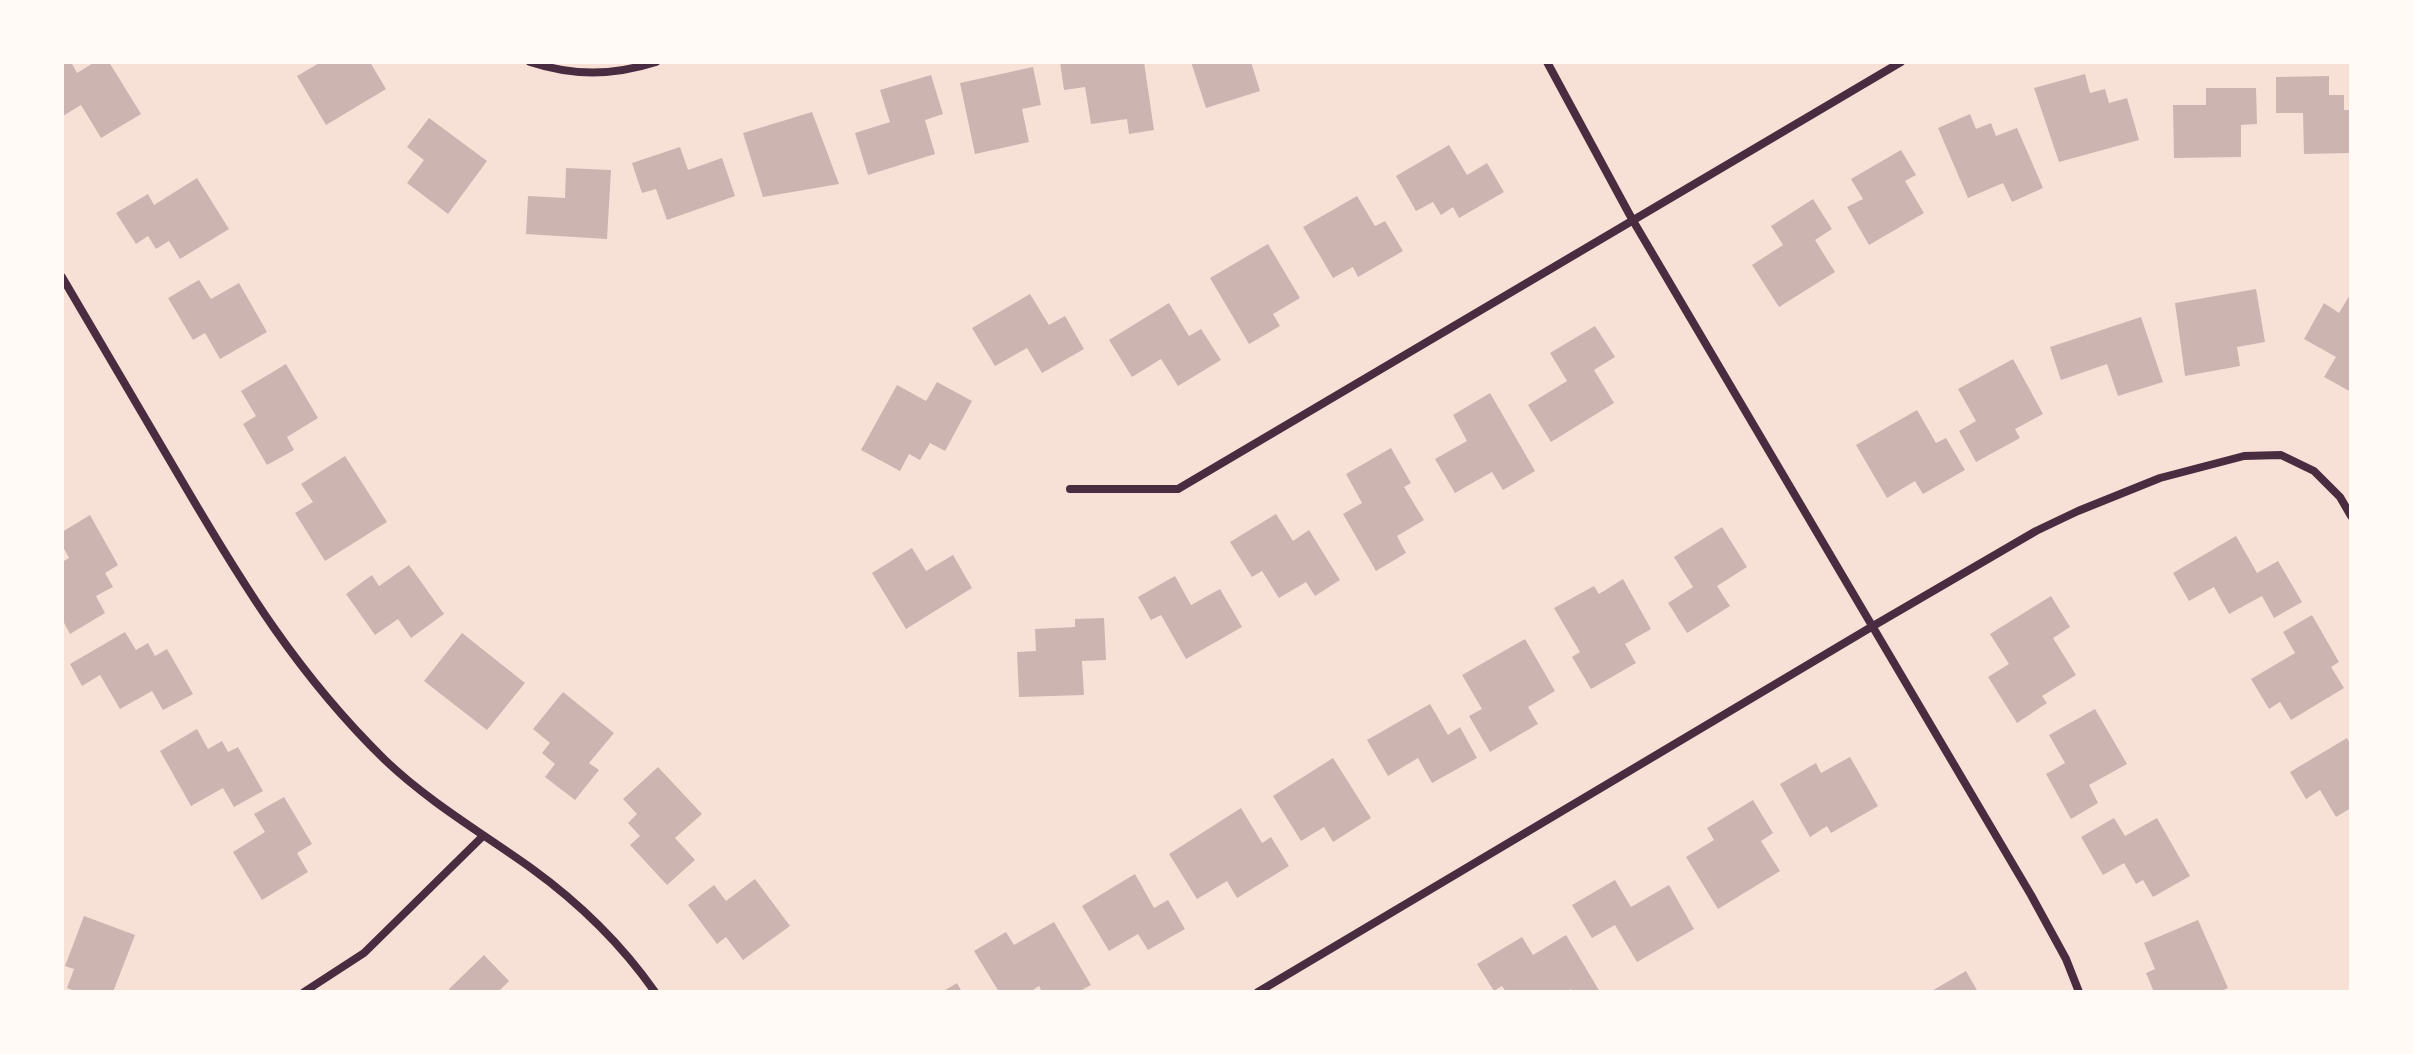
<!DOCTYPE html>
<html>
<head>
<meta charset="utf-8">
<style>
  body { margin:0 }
  #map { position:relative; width:2413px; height:1054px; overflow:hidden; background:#f7e1d7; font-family:"Nunito Sans",sans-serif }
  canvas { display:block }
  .frame { position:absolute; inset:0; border:64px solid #fffaf5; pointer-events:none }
</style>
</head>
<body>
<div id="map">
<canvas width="2413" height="1054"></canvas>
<div class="frame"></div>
</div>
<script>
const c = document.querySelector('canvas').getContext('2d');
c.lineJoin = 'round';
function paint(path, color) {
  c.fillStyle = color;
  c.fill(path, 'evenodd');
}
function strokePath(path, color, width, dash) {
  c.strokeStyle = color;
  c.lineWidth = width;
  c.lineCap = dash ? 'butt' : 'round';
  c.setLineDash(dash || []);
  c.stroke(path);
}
const building = new Path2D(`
  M62,62H71L77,73L95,62H109L141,114L101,138L81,105L63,116Z
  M321,62H370L386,89L326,125L297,76Z
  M1060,62H1144L1154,130L1129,134L1127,119L1091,124L1085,87L1064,90Z
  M1191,62H1251L1260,91L1206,108Z
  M1033,67L1041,105L1022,109L1029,142L975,154L960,83Z
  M2085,74L2090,93L2105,89L2109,103L2127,98L2139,140L2059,162L2034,88Z
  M931,75L943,114L925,120L935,154L868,175L855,133L890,122L880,90Z
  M2329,76V95H2344V110H2351V153L2304,154L2303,113H2276V77Z
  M2206,88H2256L2257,124L2241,125V157L2174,158L2173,105H2206Z
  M812,112L839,184L763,197L743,133Z
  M1970,114L1976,129L1991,123L1996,136L2017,128L2043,188L2012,202L2003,183L1968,198L1938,128Z
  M429,118L487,161L448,214L407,183L424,160L407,147Z
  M1449,145L1467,175L1487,163L1504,192L1459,218L1453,207L1441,215L1433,202L1416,211L1396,176Z
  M680,147L688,170L722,158L735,196L667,220L656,189L642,193L632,163Z
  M1901,150L1916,175L1905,181L1924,213L1869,245L1847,207L1863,199L1851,179Z
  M566,168L611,170L607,239L526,234L528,196L565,198Z
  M197,178L229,229L180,259L169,241L156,249L148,236L136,244L116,213L148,194L154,205Z
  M1357,196L1375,226L1385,221L1403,251L1358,277L1353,267L1333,278L1303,227Z
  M1813,199L1832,229L1815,240L1835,272L1779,307L1752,265L1783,245L1771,226Z
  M1268,244L1300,298L1273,314L1280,326L1249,344L1210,278Z
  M199,280L211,299L239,283L267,332L220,359L205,333L193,340L168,298Z
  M2256,289L2265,342L2237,347L2240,366L2185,376L2175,303Z
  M2351,293V392L2324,377L2336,357L2304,339L2324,303L2339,313Z
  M1030,294L1049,325L1065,316L1084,349L1042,373L1027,348L995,366L972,328Z
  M1169,303L1189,336L1201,329L1221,360L1178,386L1161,359L1132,377L1109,340Z
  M2141,317L2163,382L2118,396L2107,364L2061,380L2050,347Z
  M1595,326L1615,357L1594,370L1614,403L1551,442L1528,405L1567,381L1550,353Z
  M2013,359L2043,414L2015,429L2020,438L1976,462L1959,431L1976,421L1958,389Z
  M286,364L318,418L287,437L294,450L267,465L243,424L256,416L241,391Z
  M937,382L972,401L945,451L930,443L920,460L909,454L900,471L861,450L897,385L926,401Z
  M1490,393L1535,471L1503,490L1492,472L1455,493L1435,459L1467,441L1453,415Z
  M1917,410L1936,443L1946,438L1965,470L1923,494L1915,481L1887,498L1856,445Z
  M1391,448L1411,483L1404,487L1424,520L1397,536L1406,553L1376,571L1343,514L1362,503L1346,474Z
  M345,456L387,522L325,561L295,513L313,502L301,484Z
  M1276,514L1293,541L1309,530L1340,580L1315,596L1306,582L1279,598L1262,571L1252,577L1230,542Z
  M90,515L118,565L105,573L113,587L96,596L105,613L70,634L62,619V562L69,558L62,545V532Z
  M1722,527L1747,567L1717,586L1730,606L1687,633L1668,603L1693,587L1674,557Z
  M2236,536L2257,573L2278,561L2302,602L2274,618L2262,596L2229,614L2214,587L2189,601L2173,573Z
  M912,548L926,571L953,555L972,588L906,629L872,573Z
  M409,565L444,614L411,638L398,619L375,635L346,594L372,575L379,586Z
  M1175,576L1191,605L1220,589L1242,627L1186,659L1161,615L1151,620L1138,597Z
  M1623,579L1651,629L1625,644L1636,663L1591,689L1572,657L1580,652L1554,608L1594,586L1599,594Z
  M2051,596L2070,627L2053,638L2076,675L2042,696L2047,703L2017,723L1988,677L2009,664L1990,634Z
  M2312,615L2339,662L2331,667L2344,688L2291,720L2280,702L2269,709L2251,679L2295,653L2283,632Z
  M1104,618L1106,660L1082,661L1084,695L1019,697L1017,652L1036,651L1035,629L1075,627V619Z
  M125,632L136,650L148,643L155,656L167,649L193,694L163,710L152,691L120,709L100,675L82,686L70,664Z
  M462,633L525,683L487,730L424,681Z
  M1525,639L1555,691L1528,707L1538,724L1490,752L1469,716L1482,709L1462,675Z
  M563,692L614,733L589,763L599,770L575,800L545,777L555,764L542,753L550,743L533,729Z
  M1430,704L1448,735L1460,727L1477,758L1432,783L1418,758L1388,776L1367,740Z
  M2095,709L2127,764L2089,785L2098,803L2071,819L2046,774L2065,763L2049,735Z
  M197,729L208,749L222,741L228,752L238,747L263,791L234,807L223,788L191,806L160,751Z
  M2347,738L2351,746V808L2336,817L2320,790L2306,799L2290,772Z
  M1850,757L1878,806L1831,833L1827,826L1810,837L1780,784L1816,763L1821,773Z
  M1333,758L1371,818L1333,842L1324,827L1301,841L1273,796Z
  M658,767L702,814L675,838L695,860L667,885L630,845L640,836L628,823L637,814L623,799Z
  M284,797L312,844L297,853L308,872L262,900L233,852L265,832L254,814Z
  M1753,800L1773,833L1761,841L1780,871L1718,909L1686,857L1714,840L1707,828Z
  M1241,808L1262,843L1271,837L1289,866L1237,898L1227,881L1197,899L1169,854Z
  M2114,818L2125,836L2157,818L2190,876L2153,897L2143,880L2136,884L2124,863L2103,875L2081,837Z
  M1135,874L1154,908L1168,900L1185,929L1148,950L1138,934L1109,951L1082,906Z
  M755,879L790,926L743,960L726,937L717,944L688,905L714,885L726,901Z
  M1615,880L1631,907L1669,885L1694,929L1637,962L1615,925L1592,938L1572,905Z
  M84,916L135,935L113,992H77L67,988L74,969L65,966Z
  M2198,920L2228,988L2219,992H2154L2146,973L2155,969L2144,943Z
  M1054,922L1091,985L1078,992H1042L1039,986L1030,992H999L974,951L1006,932L1014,945Z
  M1566,935L1600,992H1572L1571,989L1566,992H1506L1502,986L1494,991L1477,964L1522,937L1533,955Z
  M484,955L509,981L498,992H452L449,989Z
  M1966,971L1978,992H1930Z
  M957,983L962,992H942Z`);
const minor = new Path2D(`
  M530,62C573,76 612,76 656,62
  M1547,62L1632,219L2031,895L2066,959L2079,992
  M62,277C102,345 142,413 182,481C243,585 298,675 385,760C429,802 482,833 531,868C578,902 622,945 655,992
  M1070,489H1178L1901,62
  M304,992L364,953L483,836
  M1258,992L1873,626L2036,531L2078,511L2160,478L2244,456L2281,455L2314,471L2340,497L2351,516`);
paint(building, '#ccb4b1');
strokePath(minor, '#4a2c40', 8);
</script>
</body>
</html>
